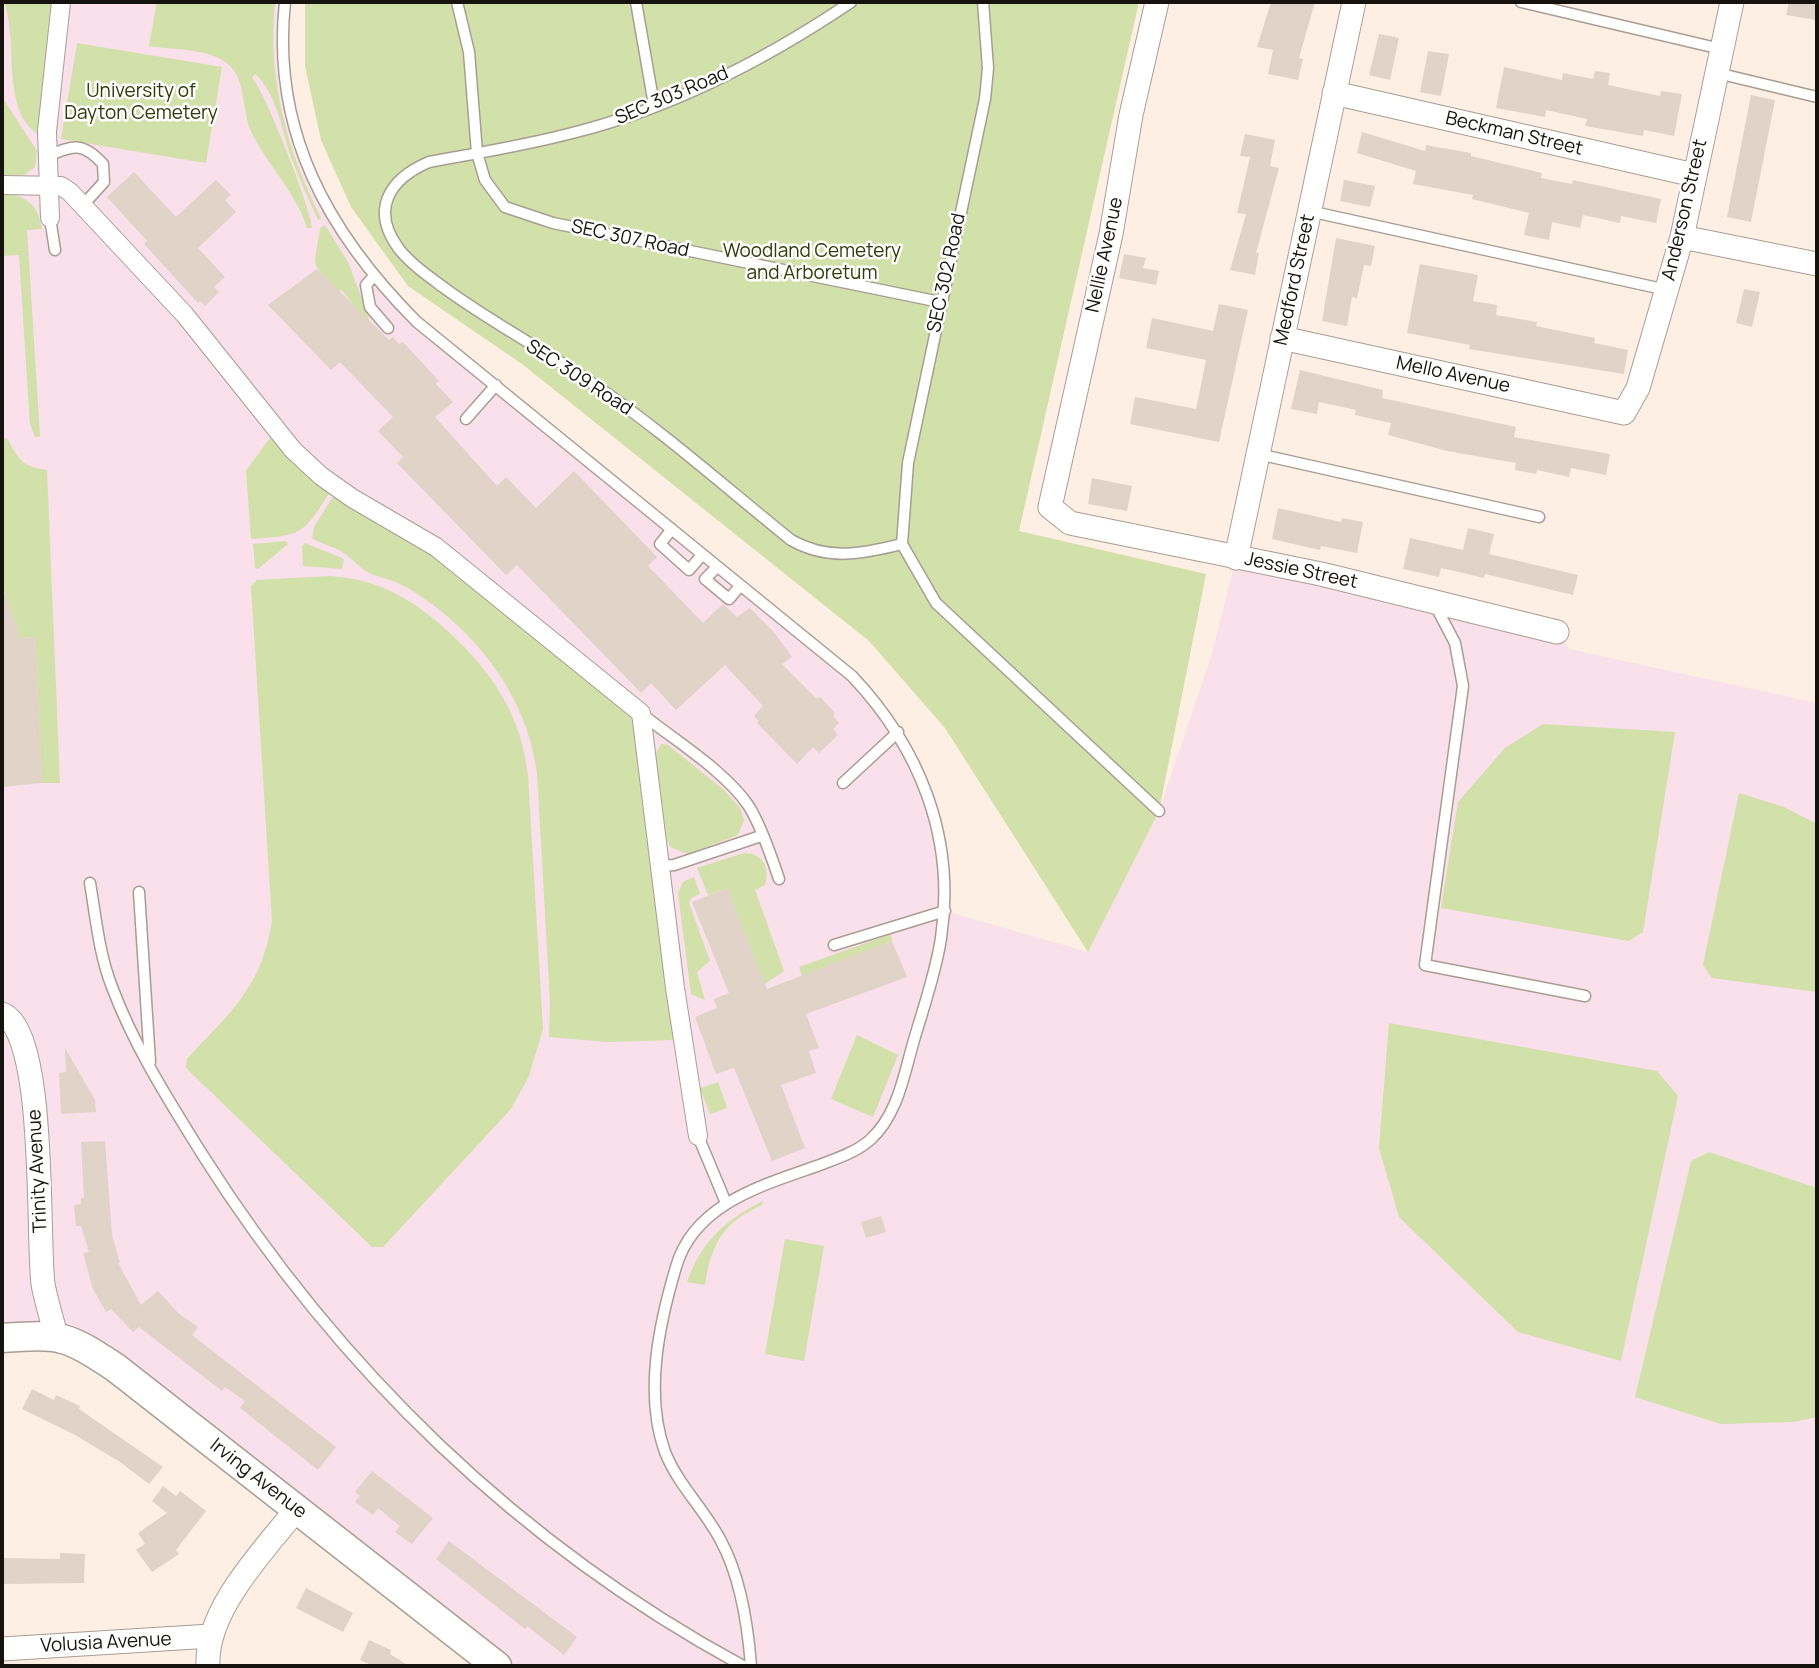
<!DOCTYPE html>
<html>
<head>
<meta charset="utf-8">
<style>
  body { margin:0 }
  #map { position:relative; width:1819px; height:1668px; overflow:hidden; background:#fdefe3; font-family:Manrope,sans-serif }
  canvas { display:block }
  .frame { position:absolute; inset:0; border:4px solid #16120e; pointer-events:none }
</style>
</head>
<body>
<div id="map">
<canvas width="1819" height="1668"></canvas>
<div class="frame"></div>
</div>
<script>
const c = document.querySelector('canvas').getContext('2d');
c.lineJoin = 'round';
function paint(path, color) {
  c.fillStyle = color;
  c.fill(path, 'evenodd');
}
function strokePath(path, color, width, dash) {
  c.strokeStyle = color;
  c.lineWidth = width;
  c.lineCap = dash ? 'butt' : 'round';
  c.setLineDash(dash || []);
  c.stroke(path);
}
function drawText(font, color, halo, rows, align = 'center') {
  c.font = font + ' Manrope,sans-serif';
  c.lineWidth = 5;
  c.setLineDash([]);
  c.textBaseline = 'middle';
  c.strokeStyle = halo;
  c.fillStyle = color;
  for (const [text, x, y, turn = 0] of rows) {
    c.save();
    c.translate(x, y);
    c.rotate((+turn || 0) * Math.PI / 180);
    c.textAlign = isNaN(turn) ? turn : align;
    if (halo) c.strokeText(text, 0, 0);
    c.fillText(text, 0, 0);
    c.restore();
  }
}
const education = new Path2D(`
  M2,2H278V52L282,97L309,185L352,261L390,303L417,322L878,703L933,809L945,911L1088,952L1159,811L1211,657L1236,558L1557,632L1569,649L1817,703V1666H497L75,1341L2,1338Z`);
const green = new Path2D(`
  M4,2H52L38,134C0,109 19,42 4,2Z
  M157,2H275C267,78 287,151 321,218L318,220C308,198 298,176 290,154C282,129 276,92 255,74L252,78C264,89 312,211 312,228H307C296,191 265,163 250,129C242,109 246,79 228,64C209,48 172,50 149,46Z
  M1139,2L1019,531L1206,574L1159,811L1088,952L945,728L869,641L522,364L408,286L351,207L321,140L305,66V3Z
  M77,43L222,67L206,163L61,139Z
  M2,97L37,151L35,167L24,175H2Z
  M2,193C26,195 38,204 42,229L27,230L40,437H35L30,424L19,255L2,256Z
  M325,225L348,262L369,318L366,321L342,290L339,291C307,258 315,270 320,228Z
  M272,435L330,492C302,536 302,535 251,539L246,471Z
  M7,438C19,460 21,466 47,470L60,783H42L35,637L20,638L2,584V439Z
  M334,495L424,548L630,716L634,723L675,1040L607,1042L549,1037L550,1001L537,773C527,695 474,627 406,587C395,581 383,578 371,574C360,569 352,558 341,551C332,546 321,544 312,538L314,527Z
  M286,541L288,544L258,569L255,568L253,544Z
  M305,543L344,559L342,569L303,566L302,546Z
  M329,576C380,579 414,600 451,634C494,675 521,715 528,776L543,1029L529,1076L511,1109L383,1247H372L186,1068L187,1059C231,1011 261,989 272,921L251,586L257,580Z
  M1543,724L1675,732L1643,932L1629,941L1441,908L1458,802L1505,748Z
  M661,744L668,745L724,790L740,808L744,820L738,835L688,854L670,847L666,837L656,753Z
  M1739,793L1784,807L1817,824V992L1712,978L1703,965Z
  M744,853C764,853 770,869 765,885L755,890L784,971L765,984L727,888L708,895L697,868Z
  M694,877L700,894L691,898L689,903L710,961L697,972L705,1000L691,994L678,893L683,882Z
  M891,934L892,941L802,976L799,967Z
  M1389,1023L1657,1071L1678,1096L1621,1361L1518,1332L1399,1217L1379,1148Z
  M857,1035L898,1055L873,1117L831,1099Z
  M718,1082L727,1108L710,1114L700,1088Z
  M1709,1152L1817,1188V1417L1793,1422L1721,1424L1635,1397L1691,1161Z
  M763,1201L762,1205C723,1222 711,1244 705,1285L687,1282C701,1242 726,1219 763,1201Z
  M785,1239L824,1246L804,1361L765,1354Z`);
const building = new Path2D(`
  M1271,2H1315L1299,58L1303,59L1298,80L1268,74L1273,50L1257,47Z
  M1789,2H1817V20L1786,15Z
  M1379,34L1399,38L1390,80L1369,75Z
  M1428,51L1449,54L1441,96L1420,92Z
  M1504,67L1562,80L1563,73L1593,79L1595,71L1610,73L1608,85L1660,96L1661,91L1682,94L1674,136L1644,130L1643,136L1585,126L1587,119L1546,110L1545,117L1496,108Z
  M1751,95L1775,100L1751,222L1727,217Z
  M1362,132L1425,151L1426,145L1471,153V156L1542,173L1541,178L1572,184L1573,180L1661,199L1656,223L1621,216L1620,223L1583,215L1580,228L1552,222L1549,240L1524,235L1529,213L1472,199L1473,195L1413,184L1416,171L1357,153Z
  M1245,134L1275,140L1270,166L1279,168L1256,253H1259L1255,275L1230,270L1246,214L1237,213L1250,157L1240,156Z
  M134,172L176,217L216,180L231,195L225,200L236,212L198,248L225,277L214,287L219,292L205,306L200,301L198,303L144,244L147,241L107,197Z
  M1344,180L1375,186L1370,207L1340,201Z
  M1336,238L1375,246L1371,266L1364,265L1357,298L1352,297L1347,326L1322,321Z
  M1124,254L1146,258L1143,268L1159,271L1156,285L1119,278Z
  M1420,264L1478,275L1473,301L1497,305L1496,315L1537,322L1536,326L1595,338L1594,343L1628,350L1624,374L1469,349L1470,345L1407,333Z
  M317,269L389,340L393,337L399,344L403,342L439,381L435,383L453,402L435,417L497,486L506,477L536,508L574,471L657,557L648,566L703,623L723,604L737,617L750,608L773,631L792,657L782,664L817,699L820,697L835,713L833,716L839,723L833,729L838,735L819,753L813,747L797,764L757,723L759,721L754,716L763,706L725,665L676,710L651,683L641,693L517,565L506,575L397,463L403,457L378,431L393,417L340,362L331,370L268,305Z
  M1744,289L1760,292L1752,327L1736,323Z
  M1219,304L1248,310L1219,442L1130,424L1135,397L1196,409L1206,360L1146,348L1152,318L1213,331Z
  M1300,370L1383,390L1382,398L1516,427L1514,437L1610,454L1606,475L1571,468L1569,477L1537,470L1536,474L1515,470L1516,463L1447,451L1388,435L1391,423L1355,415L1356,410L1319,402L1317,414L1291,409Z
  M1092,478L1132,486L1127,511L1088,504Z
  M1278,508L1341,522L1342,518L1363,522L1357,553L1321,546L1320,550L1272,539Z
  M1468,528L1494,534L1489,554L1578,575L1573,595L1485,574L1484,578L1441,568L1439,577L1403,569L1410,538L1463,550Z
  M5,593L20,638L35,637L42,783L2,787V594Z
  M727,888L767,989L892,941L907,977L806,1014L819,1048L809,1051L816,1073L781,1085L805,1148L772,1161L734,1068L716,1074L695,1017L717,1008L714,999L729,993L692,902Z
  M65,1048L95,1100L96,1112L61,1114L59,1073L66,1072Z
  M105,1141L112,1235L120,1262L118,1263L141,1305L158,1291L178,1313L198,1327L192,1335L336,1447L318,1470L240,1408L245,1401L225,1387L222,1391L139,1327L133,1332L111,1309L106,1312L93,1289L83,1253L89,1252L81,1226H76L74,1205L81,1204V1198H84L81,1142Z
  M881,1216L886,1232L866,1238L861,1222Z
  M32,1389L54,1400L56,1395L80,1406L79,1409L163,1467L149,1484L120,1462L75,1435L22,1409Z
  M372,1471L433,1518L412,1544L395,1532L400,1526L378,1508L373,1515L355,1502L360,1496L355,1492Z
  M163,1486L176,1496L180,1491L206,1511L176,1550L179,1554L152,1572L136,1550L145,1544L138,1533L167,1513L152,1501Z
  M449,1541L577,1637L564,1655L527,1626L525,1629L436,1559Z
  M60,1553L85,1554L84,1583L2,1584V1558L60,1559Z
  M306,1588L353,1613L343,1632L296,1608Z
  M369,1640L391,1650L390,1654L409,1666H374L360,1660Z`);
const service = new Path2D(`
  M285,2C271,131 328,233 417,322L852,676C920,748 956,838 941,938C936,972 924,1006 914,1040C904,1074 898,1115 870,1140C855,1153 835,1159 817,1166C763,1185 694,1204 676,1267C659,1324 644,1394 665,1452C678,1485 705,1510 721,1541C740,1576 748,1627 751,1666
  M457,2L469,52L477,153L485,180L505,207L553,223L940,302
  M636,2L654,105
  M851,2C768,58 674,107 576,132C528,145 478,153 429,162C389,179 370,210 399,249C411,264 428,276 443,287C489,321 539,347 586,379C658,427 724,486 791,540C828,561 862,554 902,544
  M983,2L988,68L985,99L908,463L902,544L936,603L1159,811
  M1521,2L1721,49
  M1717,73L1817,97
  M48,156C74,144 84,143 103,164L104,182L83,205
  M1309,211L1667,290
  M50,218L55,250
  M374,276L366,285L370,307L388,328
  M466,419L496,385
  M1258,454L1539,517
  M672,529L660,544L689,570L702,555
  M717,567L705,579L729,599L740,586
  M1434,603L1455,643L1463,686L1425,965L1585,996
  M642,714C674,740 725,771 748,805C760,823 772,858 779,879
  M843,783L898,732
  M660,866L674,865L761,836
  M90,883C96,918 99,954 112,987C134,1046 169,1101 202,1154C338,1369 520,1545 743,1666
  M139,892L150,1062
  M834,945L945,911
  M698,1136L726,1203`);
const pedestrian = new Path2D(`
  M2,185L61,186L70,192L185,315L293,450L321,476L352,498L436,547L641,713L675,988L698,1136
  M50,218L47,131L61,2`);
const minor = new Path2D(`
  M1157,2L1131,115L1111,234L1050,507L1070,523L1321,574L1557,632
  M1334,93L1694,175
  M1682,237L1817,264
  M1282,338L1624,413L1638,388L1682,237L1732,2
  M1236,558L1354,2
  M2,1014C47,1032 37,1236 43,1284C46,1301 52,1319 56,1336
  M2,1649L211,1636
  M208,1666C205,1611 263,1551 296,1510`);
const tertiary = new Path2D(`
  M2,1338C62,1334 66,1335 116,1368L497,1666`);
const parkNames = [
  ["University of",141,92],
  ["Dayton Cemetery",141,114],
  ["Woodland Cemetery",812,252],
  ["and Arboretum",812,274]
];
const streetNames = [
  ["SEC 303 Road",672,96,-23],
  ["Beckman Street",1514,134,13],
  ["Anderson Street",1685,210,-77],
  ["SEC 307 Road",630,239,12],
  ["Nellie Avenue",1105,255,-78],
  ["SEC 302 Road",947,273,-78],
  ["Medford Street",1295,280,-78],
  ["Mello Avenue",1453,375,12],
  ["SEC 309 Road",579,378,33],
  ["Jessie Street",1301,571,12],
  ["Trinity Avenue",38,1171,-93],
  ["Irving Avenue",258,1479,38],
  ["Volusia Avenue",106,1643,-3]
];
paint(education, '#f9e0eb');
paint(green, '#d2e0a9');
paint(building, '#e1d3c8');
strokePath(service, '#a99d92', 13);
strokePath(pedestrian, '#a99d92', 20);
strokePath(minor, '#a99d92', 25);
strokePath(tertiary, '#a99d92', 31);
strokePath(service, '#fff', 10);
strokePath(pedestrian, '#fff', 18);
strokePath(minor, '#fff', 23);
strokePath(tertiary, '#fff', 28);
drawText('19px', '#303a07', '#fff', parkNames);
drawText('19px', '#16120e', '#fff', streetNames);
</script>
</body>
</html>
